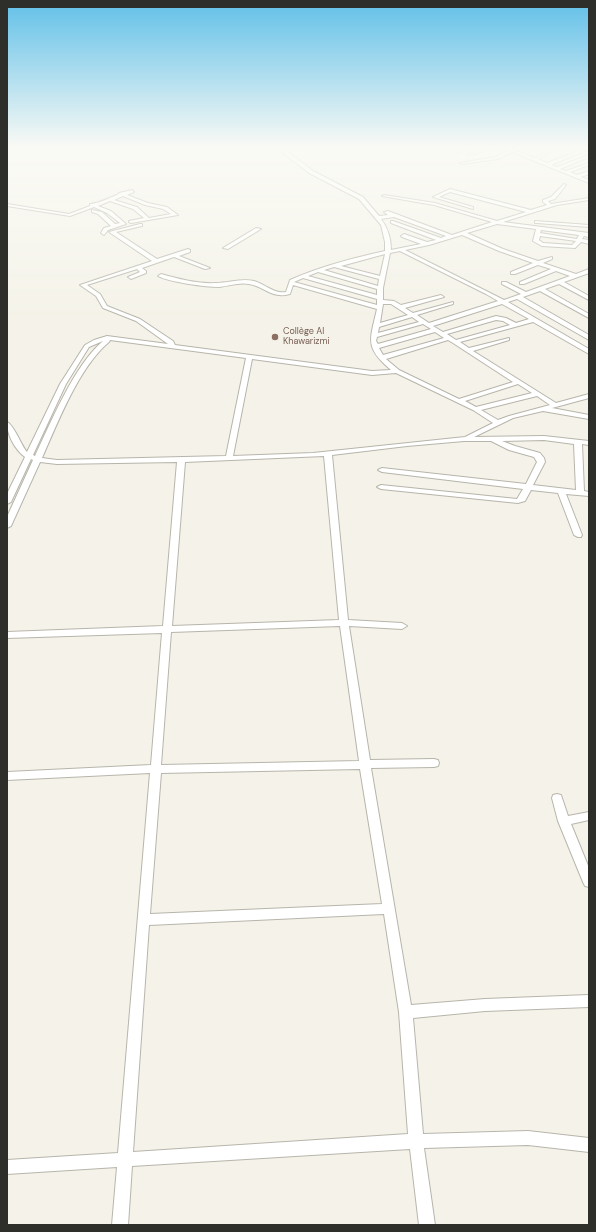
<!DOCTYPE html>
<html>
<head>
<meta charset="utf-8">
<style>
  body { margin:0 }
  #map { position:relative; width:596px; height:1232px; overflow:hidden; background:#f5f3e9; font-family:"DM Sans",sans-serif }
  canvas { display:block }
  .frame { position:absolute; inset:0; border:8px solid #2e2e2a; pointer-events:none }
</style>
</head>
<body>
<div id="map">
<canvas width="596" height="1232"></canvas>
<div class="frame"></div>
</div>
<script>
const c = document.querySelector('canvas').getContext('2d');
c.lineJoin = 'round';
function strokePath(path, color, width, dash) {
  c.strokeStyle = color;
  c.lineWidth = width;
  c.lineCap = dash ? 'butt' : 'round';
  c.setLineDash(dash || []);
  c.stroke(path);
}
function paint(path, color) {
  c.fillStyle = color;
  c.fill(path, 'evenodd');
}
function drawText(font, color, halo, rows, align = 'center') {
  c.font = font + ' "DM Sans",sans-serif';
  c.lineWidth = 3;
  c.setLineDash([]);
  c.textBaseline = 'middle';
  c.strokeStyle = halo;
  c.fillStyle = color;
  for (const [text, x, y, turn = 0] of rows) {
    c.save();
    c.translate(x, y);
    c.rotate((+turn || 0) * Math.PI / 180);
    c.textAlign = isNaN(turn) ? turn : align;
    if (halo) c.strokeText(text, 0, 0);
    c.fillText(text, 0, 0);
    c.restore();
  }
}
const minor = new Path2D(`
  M279,148H283L313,171L363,197L379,216L388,215L384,212L388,211L452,235L492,222L434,205L382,196L384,195L435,203L497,221L526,212L450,192L439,197L473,207V209L433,197L450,189L531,210L547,205L543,202V200L551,197L564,184L566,185L555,199L548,201L551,204L589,198V200L557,205L503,222L589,233V237L584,236L582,239L589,240V244L581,242L575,248L542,246L533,241L536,229L497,224L467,233L503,249L538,261L552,257V259L543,263L576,274L589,269V273L564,282L589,296V300L559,284L545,289L589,314V318L540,291L523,297L589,335V340L517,299L508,302L589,349V354L533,322L460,342L469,348L509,338V340L473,351L556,403L589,394V398L552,408L589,415V419L543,411L513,418L474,437L544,436L589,441V445L582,444L584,491L589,492V496L566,494L582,535L581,537H578L574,535L558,493L531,490L525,501L518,503L381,489L377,487L381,485L517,499L523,489L382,472L378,470L382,468L526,484L537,462L534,457L509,450L491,441H464L407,446L332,455L348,620L402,623L407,626L402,629L349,626L370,760L434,759L438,760L439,763L438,766L434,767L371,768L411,1005L485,999L589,995V1007L485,1011L413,1018L423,1134L528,1131L589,1138V1152L528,1145L424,1148L435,1225H419L410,1149L132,1166L128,1225H112L117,1167L7,1174V1160L118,1153L150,773L7,780V772L151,765L162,633L7,638V632L163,626L177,462L57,464L40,462L11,526L7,528V517L33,460L31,459L11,502L7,504V494L25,457C14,449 7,434 7,422C14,425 21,445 27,452L60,384L85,345L94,340L107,336L168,344L136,321L103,308L96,296L80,285L152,261L109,232L140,224H142V226L116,232L157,259L188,249L190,250V252L179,256L210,268L205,269L174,257L142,268L146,271V273L131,279L128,277L140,272L137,269L87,285L100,294L107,306L140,319L173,341L175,345L372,371L391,370C364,347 370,340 377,309L293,285L290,294C271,299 266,287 249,284C239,282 229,286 219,287C206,287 168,282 158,276L161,274C179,279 198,284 216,283C229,283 241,278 254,281C265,284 274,294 286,292L290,280C319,267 353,258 385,251V242L381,225L359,199L309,173L283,153ZM394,217L446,236L441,238L393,221H391V223L436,240L427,242L404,234L401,236L402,237L421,244L391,250C391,239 388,228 381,219ZM541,230L579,235L577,239L540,233ZM462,235L499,251L533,263L511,272V274H515L538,265L551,269L520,282V284H524L556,271L570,276L526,292L506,282H502V284L521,294L504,300L405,250L429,245ZM540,236L576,241L572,245L543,243L539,240ZM400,251L486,294L498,301L429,323L417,315L453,304V302L413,313L405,308L444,297L441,295L401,305L394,301L383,300V288L390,253ZM385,254L380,276L341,266ZM334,267L379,279L378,286L324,270ZM318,272L377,289V295L308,276ZM303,278L377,299V305L294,282ZM383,304H391L408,315L380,323ZM502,304L529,319L516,323L506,318L496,316L443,332L433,326ZM412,317L419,322L378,333L379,327ZM496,320L503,321L510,325L456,340L447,334ZM423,324L431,329L378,344L376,341L377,337ZM435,332L444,338L383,355L379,348ZM110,340L246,358L226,456L57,460L42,458C58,422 79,367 109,342ZM448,340L453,343L513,382L459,399L399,370L386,359ZM103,341C75,364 51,422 35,456L33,455L66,384L89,347ZM252,359L372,375L396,373L473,410L493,423L465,437L313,453L233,456ZM518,384L532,393L476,407L465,401ZM537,396L550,405L509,416L498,420L481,410ZM544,440L574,444L576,490L533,485L545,462L544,458L540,453L515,446L502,441ZM324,456L339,620L172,626L185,462ZM340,626L359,761L161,765L171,632ZM360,769L382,904L150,914L161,773ZM384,914L399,1012L408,1134L133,1152L149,925Z
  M467,148H474L459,152L457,151Z
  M488,148H494L470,155L468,154Z
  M505,148H510L535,158L552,148H557L538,159L547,163L586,148H589V149L551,165L557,167L589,155V157L560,169L566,171L589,163V165L570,172L577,175L589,171V174L581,177L589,180V183L512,152L498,159L462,164L460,163L495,157L508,150Z
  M132,190L134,192L127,195L148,203L167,207L178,215L131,223L129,222V221L144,218L133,209L110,201L98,206L111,211L126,224L108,230L104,235L101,233L104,228L111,226L98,214L92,212V210L102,212L115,224L120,223L107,213L94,207L70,216L7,206V204L69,214L90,206V204C97,204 112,197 119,194V193ZM123,196L145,205L163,209L171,214L149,218L137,207L114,200Z
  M535,221L589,225V227L537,223H535Z
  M256,228L261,229L228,249L223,248Z
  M557,794L561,795L568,816L589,812V820L571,824L589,868V887L585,886L583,882L558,821L552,798L553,795Z`);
const markers = [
  [275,337,4,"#8d6e63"]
];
const farEducationnames = [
  ["Collège Al",283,332],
  ["Khawarizmi",283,342]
];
strokePath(minor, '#b7b5ab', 2);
paint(minor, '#fff');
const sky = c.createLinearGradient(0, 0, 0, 320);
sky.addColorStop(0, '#61c0e8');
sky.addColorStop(0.46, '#fafaf5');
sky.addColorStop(1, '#fafaf500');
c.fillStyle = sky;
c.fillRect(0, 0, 596, 320);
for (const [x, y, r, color] of markers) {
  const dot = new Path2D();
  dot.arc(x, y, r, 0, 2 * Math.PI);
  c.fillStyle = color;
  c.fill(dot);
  strokePath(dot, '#f5f3e9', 1.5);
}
drawText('9px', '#785e54', '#f5f3e9', farEducationnames, 'left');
</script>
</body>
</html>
